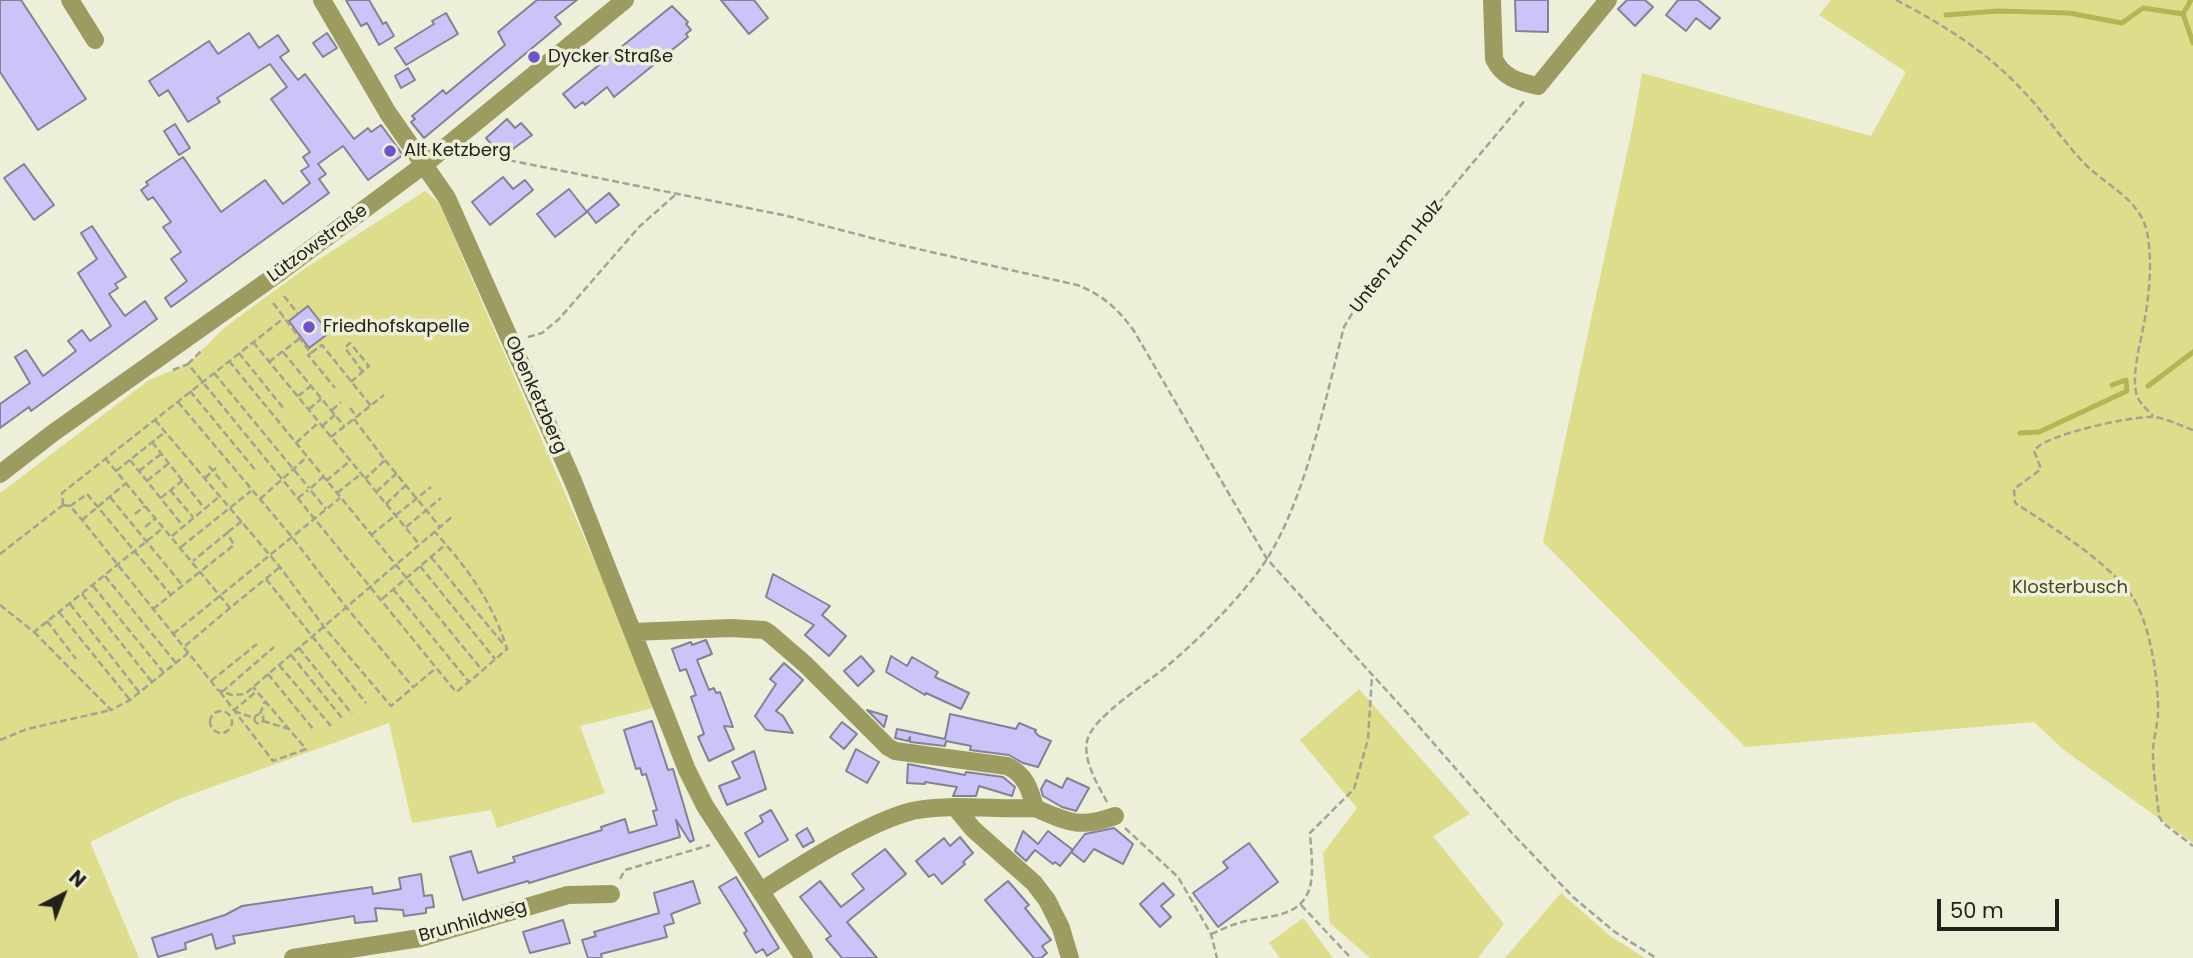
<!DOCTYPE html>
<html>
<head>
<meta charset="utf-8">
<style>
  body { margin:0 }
  #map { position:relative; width:2193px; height:958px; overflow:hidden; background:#eeefd9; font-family:Poppins,sans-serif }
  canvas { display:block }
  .north { position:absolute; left:28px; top:860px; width:70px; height:70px; -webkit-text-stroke:5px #eeefd9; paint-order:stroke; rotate:42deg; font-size:19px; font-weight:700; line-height:28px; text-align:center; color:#22221a }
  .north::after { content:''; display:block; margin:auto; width:24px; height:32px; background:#22221a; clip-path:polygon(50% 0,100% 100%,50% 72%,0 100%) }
  .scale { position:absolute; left:1937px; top:899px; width:122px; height:32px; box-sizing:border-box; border:4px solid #22221a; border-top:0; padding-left:9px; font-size:21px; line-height:24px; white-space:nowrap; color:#22221a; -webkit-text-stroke:5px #eeefd9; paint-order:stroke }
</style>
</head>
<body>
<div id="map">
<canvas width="2193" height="958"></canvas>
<div class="north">N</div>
<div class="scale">50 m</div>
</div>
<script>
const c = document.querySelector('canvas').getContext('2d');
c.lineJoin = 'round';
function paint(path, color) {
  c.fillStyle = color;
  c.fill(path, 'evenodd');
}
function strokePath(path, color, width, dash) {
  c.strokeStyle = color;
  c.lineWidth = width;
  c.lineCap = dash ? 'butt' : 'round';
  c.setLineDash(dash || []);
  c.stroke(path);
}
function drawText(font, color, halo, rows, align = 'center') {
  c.font = font + ' Poppins,sans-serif';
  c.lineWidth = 7;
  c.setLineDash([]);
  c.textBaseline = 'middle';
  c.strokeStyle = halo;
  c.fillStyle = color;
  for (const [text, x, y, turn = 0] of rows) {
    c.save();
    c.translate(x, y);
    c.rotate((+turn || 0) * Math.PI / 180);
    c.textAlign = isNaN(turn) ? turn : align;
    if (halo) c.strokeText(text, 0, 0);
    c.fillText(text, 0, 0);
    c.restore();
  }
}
const green = new Path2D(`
  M1831,0H2193V843L2064,750L2034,722L1745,747L1543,542L1633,125L1642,73L1871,136L1906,72L1819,15Z
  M425,191L439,203L623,627L653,708L580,726L605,793L497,828L491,810L412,823L389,723L176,800L90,842L139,958H0V493L149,380L188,364L225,327L307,267Z
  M1359,689L1470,814L1433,836L1504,924L1478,958H1370L1330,923L1323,853L1357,808L1300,740Z
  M1561,893L1610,936L1645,958H1505Z
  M1303,918L1333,958H1280L1269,943Z`);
const stream = new Path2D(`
  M2191,0L2183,14L2193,43
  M1946,15L1998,11L2069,13L2122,23L2143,8L2183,14
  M2148,386L2193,352
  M2020,433L2039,432L2127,391L2126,380L2112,385`);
const building = new Path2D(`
  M0,0H21L86,99L38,130L0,72Z
  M346,0H369L383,24L386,22L394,36L379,45L367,23L361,26Z
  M537,0H577L555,17L561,24L424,138L411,122L415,119L412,116L443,90L446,94L505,45L498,32Z
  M721,0H754L768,18L749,34Z
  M1515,0H1548V32L1516,31Z
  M1627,0H1645L1653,7L1635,26L1618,9Z
  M1678,0H1698L1720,18L1710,29L1696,18L1686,31L1666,15Z
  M672,6L688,22L686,24L691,30L686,34L688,37L614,97L607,87L585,105L583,102L575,108L563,94Z
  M446,13L458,34L406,65L395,48L434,24L432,21Z
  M249,33L259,48L278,35L289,51L280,57L298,80L305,74L354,139L368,128L371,132L381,125L403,155L368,180L343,146L318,164L326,174L319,179L329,193L171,307L165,298L187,281L171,259L181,252L163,227L171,222L153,197L148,200L141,190L148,185L146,182L183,157L221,212L265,180L283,204L310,183L301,171L309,166L303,157L310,152L271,99L287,87L270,64L217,98L220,102L188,122L168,90L159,96L149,81L209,41L218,54Z
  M327,33L337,48L323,57L313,43Z
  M408,68L415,80L401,88L395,76Z
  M507,119L515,128L521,123L532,135L502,157L486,138Z
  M175,124L190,148L179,155L164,131Z
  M24,164L54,205L34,220L4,178Z
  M503,177L513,189L525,180L533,190L490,225L472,202Z
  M569,189L587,212L555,237L537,214Z
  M609,193L619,205L596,223L587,211Z
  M92,226L126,277L115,284L118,288L109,294L125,316L145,301L157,319L31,411L29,407L0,428V404L30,383L15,357L26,350L43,376L76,351L68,341L82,330L90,341L111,326L78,273L97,259L81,233Z
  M308,306L329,333L309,348L289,321Z
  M773,574L830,606L822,615L846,636L829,656L805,635L814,625L766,597Z
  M706,640L712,654L697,660L709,690L714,688L716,693L720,692L733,727L724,726L734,749L709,761L698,737L704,734L691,697L696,695L686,669L680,671L672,649L691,642L692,645Z
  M861,656L874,671L858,686L844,671Z
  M891,656L907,666L912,657L938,672L935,677L969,693L961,709L926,693L925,695L886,672Z
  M784,663L803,680L776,711L783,716L793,733L766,730L755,716L776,684L770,679Z
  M867,710L887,716L884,727Z
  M950,714L1016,729L1019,723L1036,730L1035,732L1039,736L1051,741L1038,767L1023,763L1009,755L970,750L971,746L946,741L945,746L910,742V737L908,741L895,738L897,729L945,739Z
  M652,721L668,770L673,769L694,840L690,842L676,820L680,837L529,883L528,881L463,900L450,857L471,851L478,873L515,862L513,857L602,830L601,827L625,819L629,833L657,825L653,811L657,810L646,774L642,775L640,768L636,769L624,730Z
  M842,722L857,734L844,749L830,737Z
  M856,749L879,762L867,783L846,771Z
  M754,751L766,789L727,805L719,786L740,778L732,762Z
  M908,764L965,775L966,772L1003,777L1015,787L1012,796L979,786L976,796H953L957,787L925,782V784L907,783Z
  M1067,778L1089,788L1076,811L1062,807L1043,796L1041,789L1046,780L1062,788Z
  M771,810L788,840L759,857L745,833L763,822L760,816Z
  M807,828L814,841L803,847L796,835Z
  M1114,828L1133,844L1123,864L1094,849L1084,862L1071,852L1085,834Z
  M1023,831L1038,844L1048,831L1073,850L1060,866L1055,862L1053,864L1035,850L1026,861L1015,851Z
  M960,837L973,853L963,862L965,864L942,884L934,874L929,877L916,861L944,838L950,846Z
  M1249,843L1278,882L1218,927L1193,893L1228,868L1223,862Z
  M885,849L906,874L847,922L877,958H842L826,939L831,936L800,897L820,881L841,907L864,889L852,874Z
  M421,874L424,896L432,895L434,907L426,908V913L404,916L403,910L375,908L377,921L355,923L354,916L269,930L233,936L235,943L216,949L212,934L185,943L186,949L158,957L152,938L225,915L242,906L372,887L373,894L401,889L399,878Z
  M736,877L779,948L767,956L763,949L756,953L744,933L747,931L719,887Z
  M693,881L700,903L671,914L674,923L664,926L667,937L601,954L602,958H588L582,940L596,936L594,932L659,913L654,893Z
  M1008,881L1029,905L1025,908L1051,940L1042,946L1047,953L1041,958H1034L985,900Z
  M1163,883L1174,895L1161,906L1171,917L1160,927L1140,904Z
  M563,920L570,943L530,953L523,932Z`);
const path = new Path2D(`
  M1896,0C1944,25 1989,53 2025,93C2047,116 2065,144 2087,166C2109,187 2140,200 2147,232C2152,258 2150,286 2146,312C2143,335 2130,374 2137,396C2140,404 2148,410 2153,416
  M468,152L783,215L887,242L1077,285C1103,295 1118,309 1134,331L1267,559L1408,714L1512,833L1573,897L1615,932L1656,958
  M284,296L298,314
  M273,303L311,353L322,345L371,406
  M528,337L542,333L559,319L639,227L675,195
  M253,342L419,544
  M283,352L344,426
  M239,353L284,409
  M311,353L308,355L335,388
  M229,361L482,670
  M269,362L299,339
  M188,364L203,349
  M173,370L188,364L456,692L469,682
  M214,373L309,488
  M351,382L369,366L350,343L345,348L363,372
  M190,391L257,472
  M298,396L311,386
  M178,402L292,537L346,607L413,687
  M350,408L357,417
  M309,409L321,399
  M332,410L341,402
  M354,419L385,460L365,479
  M155,420L280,567L324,627L391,706L436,668
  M322,426L335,415
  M2193,430C2181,426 2164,417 2152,417C2132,416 2042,435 2034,451L2040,466V470L2014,489L2015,503C2052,527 2102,558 2129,592C2150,618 2159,682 2158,715C2157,728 2153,740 2153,752C2153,773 2157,795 2159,816L2163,823L2193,846
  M331,437L384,395
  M152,442L205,509
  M296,443L319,422
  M105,458L230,608L280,567
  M130,460L183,526
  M385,460L440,527
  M209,466L228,489
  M116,471L165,432
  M139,471L161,454
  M205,478L216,468
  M147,481L169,463
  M326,481L350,461
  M311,488L323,477
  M170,490L193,517
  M311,491L326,509
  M376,492L397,473
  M337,493L361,474
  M110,497L183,586
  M161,498L183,480
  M298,498L308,490
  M260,499L307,457
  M386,504L406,485
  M63,505L70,506L82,520L218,690L232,695L245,694L453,516
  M63,505L62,493L284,318
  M70,506L87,494L171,595
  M135,514L145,506
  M82,520L125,484
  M145,527L155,519
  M406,527L441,498
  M228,532L242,521
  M371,535L431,487
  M172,536L220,496
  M181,547L251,491
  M0,554L63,505
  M431,557L505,646
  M420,566L495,659
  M105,576L176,663
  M266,579L366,703
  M93,586L164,673
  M393,589L469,682L507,649C492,601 468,569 435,532
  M82,594L152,682
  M382,599L446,544
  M70,604L139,692
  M0,605L34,632L163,528
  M153,609L234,545L227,533L193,561
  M59,612L130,700
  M47,621L76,659
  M34,632L111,710L130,700L188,653
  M173,634L340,498
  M185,646L230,608
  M299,648L352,714
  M291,655L342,718
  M279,665L331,726
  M268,674L314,730
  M211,681L257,644
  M220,692L273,761L306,749L253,687
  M222,692L274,647
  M233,711L257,691
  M234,711L254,718
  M210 722a11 11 0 1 1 22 0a11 11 0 1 1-22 0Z
  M260,714L265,701
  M254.5 719a4.5 4.5 0 1 1 9 0a4.5 4.5 0 1 1-9 0Z
  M263,721L289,729
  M0,740L27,729L111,710
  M1107,802C1098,785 1081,758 1088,738C1094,717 1148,682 1166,667C1198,640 1229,609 1255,576C1303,515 1324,403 1344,327L1365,292L1526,99
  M1125,828L1178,877L1211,934L1217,958
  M620,879L625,870L710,845
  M1301,905L1351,958
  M1211,934C1221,930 1231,925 1242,922C1267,915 1301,919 1310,887C1314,871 1311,850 1310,833L1354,789L1368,739L1372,676`);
const minor = new Path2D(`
  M70,0L95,40
  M322,0L388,113L447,198L573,481L687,770L705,806L804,958
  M1492,0L1494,59C1503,78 1519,82 1538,86L1608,0
  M0,474L53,433L276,275L425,164L625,0
  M633,632L731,628L764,630L769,633L805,664L888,747L895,751L1007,766C1025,774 1030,789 1035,808C997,810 948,803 912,811C864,824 803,864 761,891
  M955,807L973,829L1034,883L1047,900L1061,928L1070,958
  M1035,808C1068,822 1079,829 1115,816
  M293,958L420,938L568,895L611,894`);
const markers = [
  [534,57,7,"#6f52cb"],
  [390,151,7,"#6f52cb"],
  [309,327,7,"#6f52cb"]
];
const poiNames = [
  ["Dycker Straße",548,57],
  ["Alt Ketzberg",404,151],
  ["Friedhofskapelle",323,327]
];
const streetNames = [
  ["Lützowstraße",318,244,-36],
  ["Unten zum Holz",1397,257,-52],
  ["Obenketzberg",535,395,66],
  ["Brunhildweg",473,922,-16]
];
const parkNames = [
  ["Klosterbusch",2070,588]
];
paint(green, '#dddd8c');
strokePath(stream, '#b6b453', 5);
paint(building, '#cac4f8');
strokePath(building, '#838295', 2);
strokePath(path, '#a2a392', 2.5, [7, 3.5]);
strokePath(minor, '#9c9c60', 18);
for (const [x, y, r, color] of markers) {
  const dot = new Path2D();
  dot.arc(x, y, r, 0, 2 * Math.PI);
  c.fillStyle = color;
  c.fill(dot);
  strokePath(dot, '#eeefd9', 2.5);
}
drawText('18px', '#22221a', '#eeefd9', poiNames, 'left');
drawText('18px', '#22221a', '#eeefd9', streetNames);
drawText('18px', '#494820', '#eeefd9', parkNames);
</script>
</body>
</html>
